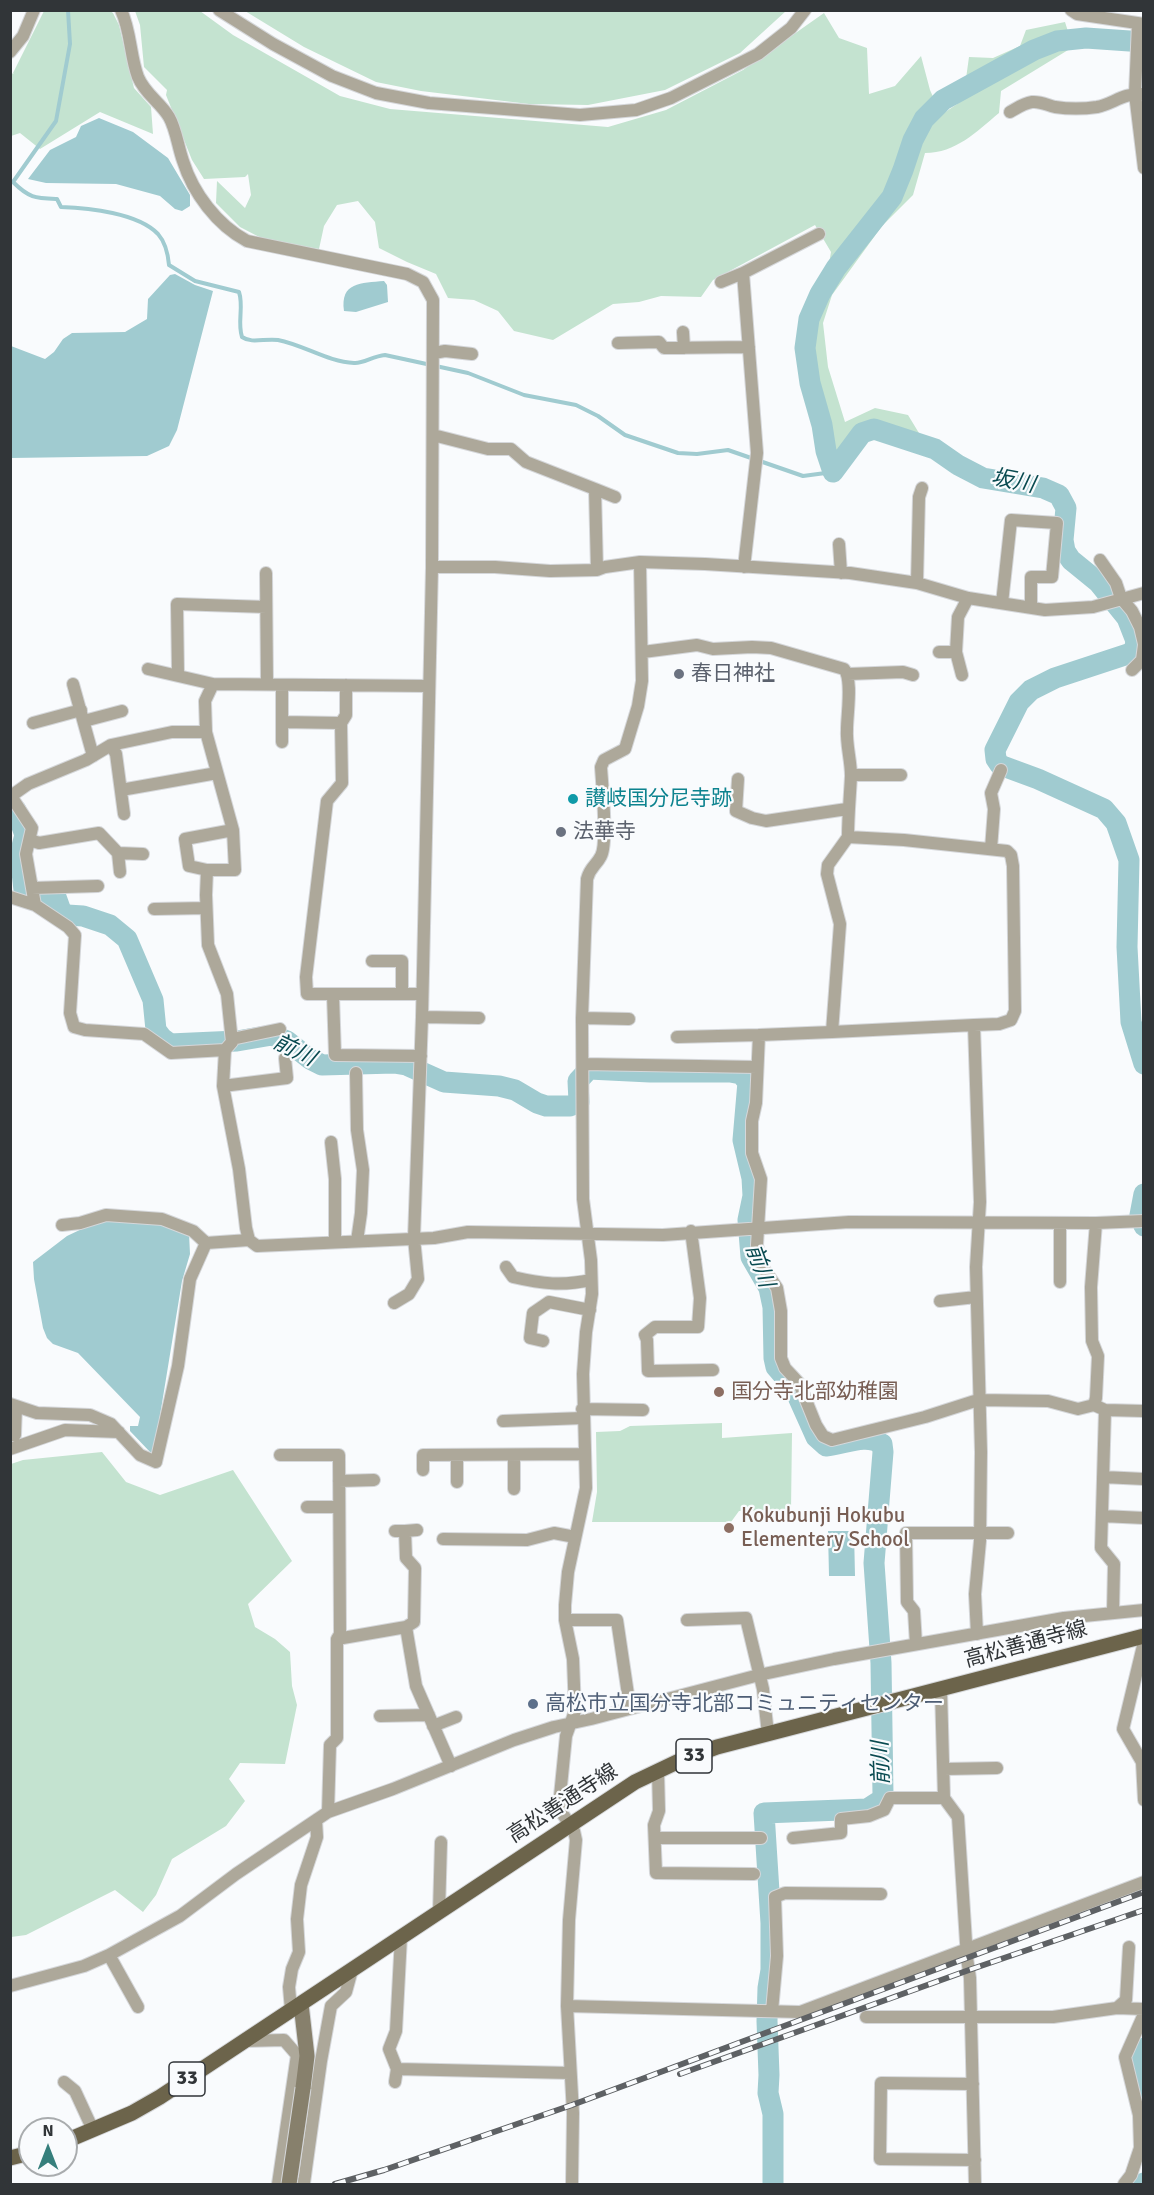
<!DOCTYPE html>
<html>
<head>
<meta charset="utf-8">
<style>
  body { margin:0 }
  #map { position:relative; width:1154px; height:2195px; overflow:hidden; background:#f9fbfd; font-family:Signika,sans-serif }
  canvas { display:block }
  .frame { position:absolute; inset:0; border:12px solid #313538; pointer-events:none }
  .north { position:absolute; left:18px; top:2117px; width:60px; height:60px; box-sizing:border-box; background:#f9fbfd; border:2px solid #a9acae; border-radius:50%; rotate:0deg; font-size:16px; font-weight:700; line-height:24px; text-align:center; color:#313538 }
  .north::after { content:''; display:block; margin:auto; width:21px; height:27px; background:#367f7c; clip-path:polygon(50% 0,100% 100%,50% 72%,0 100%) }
</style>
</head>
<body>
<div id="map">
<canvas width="1154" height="2195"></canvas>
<div class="frame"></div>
<div class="north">N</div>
</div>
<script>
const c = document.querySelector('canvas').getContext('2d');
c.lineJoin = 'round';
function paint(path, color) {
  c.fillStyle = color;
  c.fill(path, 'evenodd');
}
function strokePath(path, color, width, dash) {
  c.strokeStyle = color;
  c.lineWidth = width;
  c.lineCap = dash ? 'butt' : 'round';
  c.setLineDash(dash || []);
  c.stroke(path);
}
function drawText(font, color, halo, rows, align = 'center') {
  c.font = font + ' Signika,"Noto Sans JP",sans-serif';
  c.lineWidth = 4.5;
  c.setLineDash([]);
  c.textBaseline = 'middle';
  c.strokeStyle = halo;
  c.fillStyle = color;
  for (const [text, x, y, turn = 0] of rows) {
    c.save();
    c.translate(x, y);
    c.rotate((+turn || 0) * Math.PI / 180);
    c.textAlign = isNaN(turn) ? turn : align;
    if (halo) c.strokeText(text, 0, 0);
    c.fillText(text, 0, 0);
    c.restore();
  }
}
const green = new Path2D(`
  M109,10L113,13L119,25L134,88L151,107L153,134L100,112L40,149L20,133L11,136V73L14,74L13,73L44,11Z
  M135,11H200L233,35L340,96L390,109L608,127L666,110L743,70L824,13L839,38L867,48L869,94L895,86L921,56L930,90L941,115L963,100L969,57L993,58L1020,46L1026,30L1065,22L1073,47L1001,91L999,113C976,132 956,153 925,153L913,195L882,226L832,295L823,323L828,367L845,422L875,408L908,415L922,438L884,426L866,425L836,461L815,380L812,339L821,310L831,252L815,225L713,280L701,297L661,296L639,302L613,304L553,340L514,331L498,311L474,300L448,298L436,274L407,262L379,248L375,222L358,201L337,205L324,226L319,249L265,240L240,227L216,203L217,181L245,208L251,195L248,174L245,177L204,179L192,160L166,95L167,90L144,67L140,25Z
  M245,11H786L740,53L665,90L588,105L529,104L421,91L376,82L304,47Z
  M722,1423V1438L792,1433L791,1510L739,1511L731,1522H592L597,1492L596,1432L620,1431L630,1426Z
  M102,1452L126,1482L160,1495L233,1470L292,1561L248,1604L255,1627L275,1639L290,1652L292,1686L297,1705L285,1764L240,1763L229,1779L245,1801L226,1826L172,1859L156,1895L143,1912L115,1890L26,1935L11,1937V1464L23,1460Z`);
const water = new Path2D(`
  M99,118L133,132L168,158L190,195V206L182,211L175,209L160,196L116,184L46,183L28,179L50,150L76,137L81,126Z
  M175,274L195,285L213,291L177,430L169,446L147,456L11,458V346L45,359L54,352L63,339L72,333L125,332L147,319L148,299L170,275Z
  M384,281L387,285L388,302L356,312L344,311C340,282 361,283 384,281Z
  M105,1218L157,1222L189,1233L190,1254L182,1281L154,1452H150L130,1431V1426H138L140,1417L78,1353L53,1344L47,1338L43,1328L34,1279L33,1262L67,1236Z
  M828,1531H854L855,1576H829Z`);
const stream = new Path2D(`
  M68,10L70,44L56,121L13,182C29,198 35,198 57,199L61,207C89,208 138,213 158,234C166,243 168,254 169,265L195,281L239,292C244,307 237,322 242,337C252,344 265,338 278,340C304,345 328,362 354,363C363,364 373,356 385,355L468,373L524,395L576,405L598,416L625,435L678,453L697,454L728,450L803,476L833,472`);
const river = new Path2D(`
  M1144,42L1086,38L1057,41L1034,50L943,100L924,119L913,140L903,170L892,197L836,268L820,294L809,319L805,348L810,383L822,425L826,451L833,472L862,433L874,429L935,449L958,465L983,478L1043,488L1059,495L1066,508L1063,540L1065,551L1071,560L1098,582L1127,618L1136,641L1134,652L1055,678L1031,690L1019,702L995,750L996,759L1000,765L1038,779L1104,809L1116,823L1129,860L1127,947L1131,1022L1144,1064
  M10,805L16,810L25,835L20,854L24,890L39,896L44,894L56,897L61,911L67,915L83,916L110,925L127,939L153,1000L156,1030L162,1038L170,1044L237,1041L272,1035L287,1041L310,1059L322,1065L394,1063L406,1065L444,1082L499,1086L515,1090L537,1103L546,1106H570L579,1102L578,1081L589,1069L650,1072H730L741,1074L748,1082L743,1140L752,1178L753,1196L748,1220L751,1257L769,1288L773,1307L774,1358L776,1367L794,1388L816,1437L826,1446C845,1444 866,1433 882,1444L883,1452L874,1563L881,1663L883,1795L881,1800L867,1809L764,1813L771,1923V1970L768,1988L767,2021L769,2075L768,2093L773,2114V2184
  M1144,1194L1140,1215L1144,1226
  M1144,2048L1141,2052L1136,2055L1134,2062L1144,2091
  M1142,2184L1144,2183`);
const minor = new Path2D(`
  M121,10C131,31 130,56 138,77C145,94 160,102 169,117C176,129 178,147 183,161C193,193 217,225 247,241L407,274L423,282L433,300L432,567L422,1017L414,1238L418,1279L409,1294L394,1303
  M219,10L273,44L332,76L376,93L429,103L580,115L636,110L671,98L758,54L791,28L805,10
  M1071,10L1077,14L1144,24
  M1138,24L1135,94L1144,168
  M10,52L23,36L34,10
  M1010,112C1017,108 1024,103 1032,102C1040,101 1047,105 1055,107C1068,109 1084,109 1097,107C1113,104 1123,93 1142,94
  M721,282L743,273
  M683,332L684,348
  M618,343L659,342L664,348L749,347
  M434,353L445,351L472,354
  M433,435L488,449H511L526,462L595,489L597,570
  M595,489L615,497
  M839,544L841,573
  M1100,560L1116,583L1121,598L1132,611L1140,627L1144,644
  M432,567H495L550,571L597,570L605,567L640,562L705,564L850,573L917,583L968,598L1045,610L1093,607L1144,593
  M744,567L757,453L743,273L819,234
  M266,573L267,684
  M917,583L919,497L922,488
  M1002,603L1011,520L1057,523L1052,577H1031V607
  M643,652L697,645L713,649L752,647L771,648L844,669C853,679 847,714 847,729C846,745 851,760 851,776C850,796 848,816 848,837L904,840L1007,851L1011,855L1013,866L1015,1011L1011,1020L999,1024L974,1025L980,1202L976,1267L981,1452L980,1541L975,1594L977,1634
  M939,652H956
  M148,669L213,684L429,686
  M1132,670L1142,660L1144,645
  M848,674L903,672L913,675
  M178,675L177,604L266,607
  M962,675L956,652L958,617L968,598
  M73,684L93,756
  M213,684L205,701L206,732L233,830L235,870H207L189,866L185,839L233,830
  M282,685V742
  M346,685V715L341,723L342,783L327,801L306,977L307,994H421
  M84,721L122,711
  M282,722L341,723
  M33,723L81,710
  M206,732H172L111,745L86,760L28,784L11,796L32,828L26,854L35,905L68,927L75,935L70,1013L74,1027L85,1030L144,1034L171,1053L225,1050
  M111,745L116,754L124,814
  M851,775H901
  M738,779L736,811L752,818L766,821L847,809
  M121,790L217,773
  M848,837L828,865L827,874L840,924L832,1032L974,1025
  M30,840L39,843L99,833L118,853L120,872
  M991,849L994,809L991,793L1001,770
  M118,853L143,854
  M207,870L206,895L208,945L227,994L232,1042L225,1050L223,1086L239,1169L246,1228L249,1240L257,1246L434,1238L468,1232L663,1235L849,1222L1096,1223L1144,1221
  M32,888L98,886
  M10,897L35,905
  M154,909L206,908
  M372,961H402V994
  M333,995L335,1055L421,1056
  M422,1017L479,1018
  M582,1018L629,1019
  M832,1032L759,1035L756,1103L752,1121V1153L761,1179L757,1245L762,1266L777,1288L781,1311V1358L785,1368L799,1383L816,1425L823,1436L832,1440L925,1417L978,1400L1048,1401L1078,1409L1094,1405L1096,1398L1098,1356L1092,1341L1091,1287L1096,1223
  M677,1037L759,1035
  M232,1039L280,1029
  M583,1064L757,1067
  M356,1073L357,1130L363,1170L361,1213L357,1241
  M223,1086L287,1078L285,1058
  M331,1142L335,1179V1242
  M62,1225L80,1223L106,1215L162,1219L193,1231L206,1243
  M691,1231L700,1298L698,1327H655L645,1335L647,1340L648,1371L713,1370
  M506,1267L513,1277C543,1284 562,1286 591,1280
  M1060,1282V1223
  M940,1301L976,1297
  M543,1341L530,1338L533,1313L549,1302L590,1310
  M10,1404L37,1413L90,1415L111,1424L140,1455L156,1462L178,1366L190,1279L206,1243L249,1240
  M1094,1405L1105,1410L1101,1548L1114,1564L1113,1612
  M582,1409L643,1410
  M1105,1410L1144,1411
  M503,1421L583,1418
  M10,1435H15L16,1406
  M10,1449L65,1430L119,1432
  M280,1455H339L340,1634L337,1639V1738L330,1745L328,1812
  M457,1455V1482
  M514,1455V1489
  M423,1470V1455L584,1454
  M1103,1477L1144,1479
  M339,1481L374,1480
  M307,1507H339
  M1102,1516L1144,1518
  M395,1531H405L406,1558L415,1568L414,1622L406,1627
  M405,1531L417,1530
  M443,1539L527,1540L554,1533L575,1537
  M565,1620H617L630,1708
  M687,1620L746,1618L763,1689L768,1734
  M1141,1637L1143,1646L1123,1729L1142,1762L1144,1800
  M337,1639L406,1627L416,1686L451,1766
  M916,1644L914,1611L907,1602L906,1533H1008
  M941,1690L944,1798L958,1817L967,1958L970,1978L975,2184
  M380,1716L429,1715
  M433,1726L456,1717
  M944,1769L997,1768
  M658,1771L659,1811L654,1825L656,1873L754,1874
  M655,1838H761
  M793,1838L841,1833V1819L869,1816L884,1810L890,1798H944
  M439,1912L441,1842
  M109,1955L138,2007
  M10,1986L84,1966L109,1955L180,1916L236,1874L328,1812L393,1789L514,1740L554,1727L591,1719L759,1675L834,1659L1064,1618L1144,1610
  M567,2006L800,2012L1144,1882
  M1117,2008L1126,2000L1129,1947
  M291,2010L289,1987L292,1969L299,1952L297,1919L301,1885L317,1837L316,1820
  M772,2011L777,1956L775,1897L785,1893L881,1894
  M866,2017H1053L1117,2008L1144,2009
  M245,2041L284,2040L297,2055L278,2184
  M397,2069L570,2073
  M64,2082L75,2091L93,2130
  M395,2082L397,2069L389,2049L396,2031L401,1937
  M973,2084L881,2083L880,2159L975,2160
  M287,2184L304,2183L321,2061L331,2006L346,1992L352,1970
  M572,2184L573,2113L567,2006L569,1920L576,1840L574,1831L560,1810V1796L566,1736L575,1711L573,1659L565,1620V1605L568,1572L586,1488L583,1374L586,1332L592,1294L591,1260L583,1199L582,1018L587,879C590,867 596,866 601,856C608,843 602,784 601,767L604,760L625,749L638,706L642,681L640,562
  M1124,2184L1131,2175L1140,2148L1139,2115L1125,2057L1144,2014`);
const secondary = new Path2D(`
  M301,2004L307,2056L303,2088`);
const primary = new Path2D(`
  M66,2141L132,2113L160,2097L635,1782L677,1762L717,1747L1144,1636
  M10,2158L30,2153`);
const rail = new Path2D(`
  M680,2074L969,1970L1144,1910
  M335,2184L384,2170L572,2105L1144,1892`);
const secondaryBridge = new Path2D(`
  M289,2184L303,2088`);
const markers = [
  [679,674,6,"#6b7280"],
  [573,799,6,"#0f9aa8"],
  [561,832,6,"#6b7280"],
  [719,1392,6,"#8d6e63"],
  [729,1528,6,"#8d6e63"],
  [533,1704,6,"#5c6f8a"]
];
const shields = [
  [694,1756,36],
  [187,2079,36]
];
const shieldNames = [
  ["33",694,1756],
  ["33",187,2079]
];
const worshipNames = [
  ["春日神社",691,674],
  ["法華寺",573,832]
];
const cultureNames = [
  ["讃岐国分尼寺跡",585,799]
];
const educationNames = [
  ["国分寺北部幼稚園",731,1392],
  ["Kokubunji Hokubu",741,1516],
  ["Elementery School",741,1540]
];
const streetNames = [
  ["高松善通寺線",1026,1645,-15],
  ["高松善通寺線",563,1804,-33]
];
const serviceNames = [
  ["高松市立国分寺北部コミュニティセンター",545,1704]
];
const waterNames = [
  ["坂川",1013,482,11],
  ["前川",294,1051,26],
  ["前川",759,1266,70],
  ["前川",882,1763,-92]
];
paint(green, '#c4e3d0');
paint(water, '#a0cbd0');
strokePath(stream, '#a0cbd0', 4);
strokePath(river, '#a0cbd0', 21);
strokePath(minor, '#d5d7da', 14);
strokePath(secondary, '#d5d7da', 17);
strokePath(primary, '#d5d7da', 17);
strokePath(minor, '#ada89a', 12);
strokePath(secondary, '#87806c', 15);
strokePath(primary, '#6c644b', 15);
strokePath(rail, '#5e6164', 6);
strokePath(rail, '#f9fbfd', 4, [11]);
strokePath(secondaryBridge, '#d5d7da', 17, []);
strokePath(secondaryBridge, '#87806c', 15);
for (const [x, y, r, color] of markers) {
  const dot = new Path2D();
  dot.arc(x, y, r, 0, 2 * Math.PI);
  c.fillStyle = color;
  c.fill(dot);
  strokePath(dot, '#f9fbfd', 2);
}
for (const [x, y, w] of shields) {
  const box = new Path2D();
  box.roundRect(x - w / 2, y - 17, w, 34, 4.5);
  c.fillStyle = '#f9fbfd';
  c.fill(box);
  strokePath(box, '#313538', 1.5);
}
drawText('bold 20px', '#313538', null, shieldNames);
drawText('21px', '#5b616d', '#f9fbfd', worshipNames, 'left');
drawText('21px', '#0d838f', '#f9fbfd', cultureNames, 'left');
drawText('21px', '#785e54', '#f9fbfd', educationNames, 'left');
drawText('21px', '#313538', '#f9fbfd', streetNames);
drawText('21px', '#4e5e75', '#f9fbfd', serviceNames, 'left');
drawText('italic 22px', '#094a50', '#f9fbfd', waterNames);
</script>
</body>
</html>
